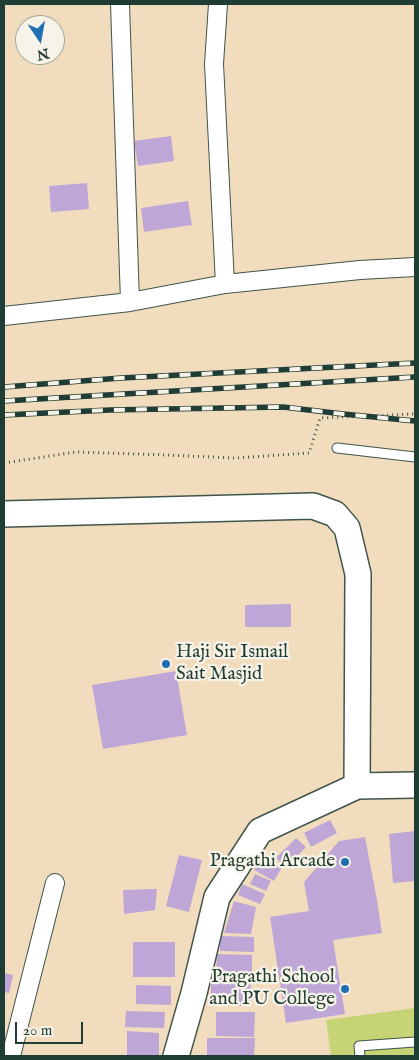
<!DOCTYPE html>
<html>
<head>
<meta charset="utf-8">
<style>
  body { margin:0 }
  #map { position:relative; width:419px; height:1060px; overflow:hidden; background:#f2dcbe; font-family:"IM FELL English",serif }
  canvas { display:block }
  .frame { position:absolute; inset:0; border:5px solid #1f3d34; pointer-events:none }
  .north { position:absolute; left:15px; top:15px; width:50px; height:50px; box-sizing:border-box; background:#f7f3e8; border:1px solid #a1aaa0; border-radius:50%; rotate:168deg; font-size:14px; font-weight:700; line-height:20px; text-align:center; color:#1f3d34 }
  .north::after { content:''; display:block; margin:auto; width:18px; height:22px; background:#1f6fb2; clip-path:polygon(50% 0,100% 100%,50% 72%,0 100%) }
  .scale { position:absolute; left:15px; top:1022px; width:68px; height:22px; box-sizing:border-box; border:2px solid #1f3d34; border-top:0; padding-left:6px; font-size:15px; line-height:18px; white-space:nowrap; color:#1f3d34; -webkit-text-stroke:4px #f7f3e8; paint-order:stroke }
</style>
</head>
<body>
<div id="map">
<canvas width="419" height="1060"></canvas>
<div class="frame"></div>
<div class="north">N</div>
<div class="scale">20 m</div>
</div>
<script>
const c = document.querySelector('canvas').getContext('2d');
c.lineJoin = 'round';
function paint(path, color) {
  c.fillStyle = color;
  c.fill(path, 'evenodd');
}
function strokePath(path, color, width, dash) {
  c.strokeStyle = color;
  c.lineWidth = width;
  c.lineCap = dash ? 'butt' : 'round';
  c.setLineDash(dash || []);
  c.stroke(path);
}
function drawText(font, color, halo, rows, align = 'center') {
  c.font = font + ' "IM FELL English",serif';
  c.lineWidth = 4.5;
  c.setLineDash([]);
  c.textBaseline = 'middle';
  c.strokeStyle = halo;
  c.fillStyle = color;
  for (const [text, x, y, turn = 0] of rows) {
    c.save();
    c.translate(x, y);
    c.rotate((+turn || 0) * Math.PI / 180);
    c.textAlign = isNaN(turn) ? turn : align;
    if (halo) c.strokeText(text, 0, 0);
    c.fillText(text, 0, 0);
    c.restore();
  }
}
const green = new Path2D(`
  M415,1008V1056H331L326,1020Z`);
const building = new Path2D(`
  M171,136L174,161L138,166L134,141Z
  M87,183L89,209L51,212L49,186Z
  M188,201L192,225L144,232L141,208Z
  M291,604V627H245V605Z
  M176,671L187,735L103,749L92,685Z
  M330,820L337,833L311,847L304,833Z
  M415,831V881L393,883L389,834Z
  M365,837L377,900L382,933L333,940L345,1014L286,1023L270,917L309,911L304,882L339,841Z
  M296,838L306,847L286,868L276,858Z
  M179,855L202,860L189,912L166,906Z
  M262,856L282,867L274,881L254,870Z
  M255,874L271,881L266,891L250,884Z
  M242,884L265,894L260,904L238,895Z
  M157,889L155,910L124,914L123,890Z
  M234,901L256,907L251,934L224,933Z
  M220,936L254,937V952L220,951Z
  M133,942H175V977H133Z
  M217,954L252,955V973L216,972Z
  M4,973L13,975L9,993L4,992Z
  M211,977H251L250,1006H211Z
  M136,985L171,986V1005L136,1004Z
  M126,1011L165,1012L164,1028L125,1027Z
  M216,1012H255L254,1037L216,1036Z
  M127,1031L159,1033V1056H127Z
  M207,1038H255L254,1056H207Z`);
const path = new Path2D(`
  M4,463L76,452L166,455L236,458L309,453L320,418L415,414`);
const lane = new Path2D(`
  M337,448L415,457
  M360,1056L359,1046L415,1042`);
const street = new Path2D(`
  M120,4L130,302
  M218,4L214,64L225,284
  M4,316L130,302L225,284L360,270L415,267
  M11,1056L55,883`);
const secondary = new Path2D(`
  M4,514L313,506L335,514L347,528L358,574L357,786
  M176,1056L194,993L217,897L260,831L357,786L415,785`);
const rail = new Path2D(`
  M4,387L121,378L415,363
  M4,401L415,377
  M4,415L110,410L283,407L343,414L415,421`);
const markers = [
  [166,664,5,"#1f6fb2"],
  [345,862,5,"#1f6fb2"],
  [345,989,5,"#1f6fb2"]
];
const poiNames = [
  ["Haji Sir Ismail",176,653,"left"],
  ["Sait Masjid",176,675,"left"],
  ["Pragathi Arcade",335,862],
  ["Pragathi School",335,978],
  ["and PU College",335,1000]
];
paint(green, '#c7d476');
paint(building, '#bea7d7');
strokePath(lane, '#3f5549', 11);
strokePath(street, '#3f5549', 20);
strokePath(secondary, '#3f5549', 28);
strokePath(path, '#3f5549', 3, [1, 4]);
strokePath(lane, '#fff', 9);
strokePath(street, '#fff', 18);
strokePath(secondary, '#fff', 25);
strokePath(rail, '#1f3d34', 5.5);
strokePath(rail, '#f7f3e8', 4, [11]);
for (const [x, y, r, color] of markers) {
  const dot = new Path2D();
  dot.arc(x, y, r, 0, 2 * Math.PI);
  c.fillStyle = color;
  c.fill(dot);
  strokePath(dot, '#f7f3e8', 2);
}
drawText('19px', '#1f3d34', '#f7f3e8', poiNames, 'right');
</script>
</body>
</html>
